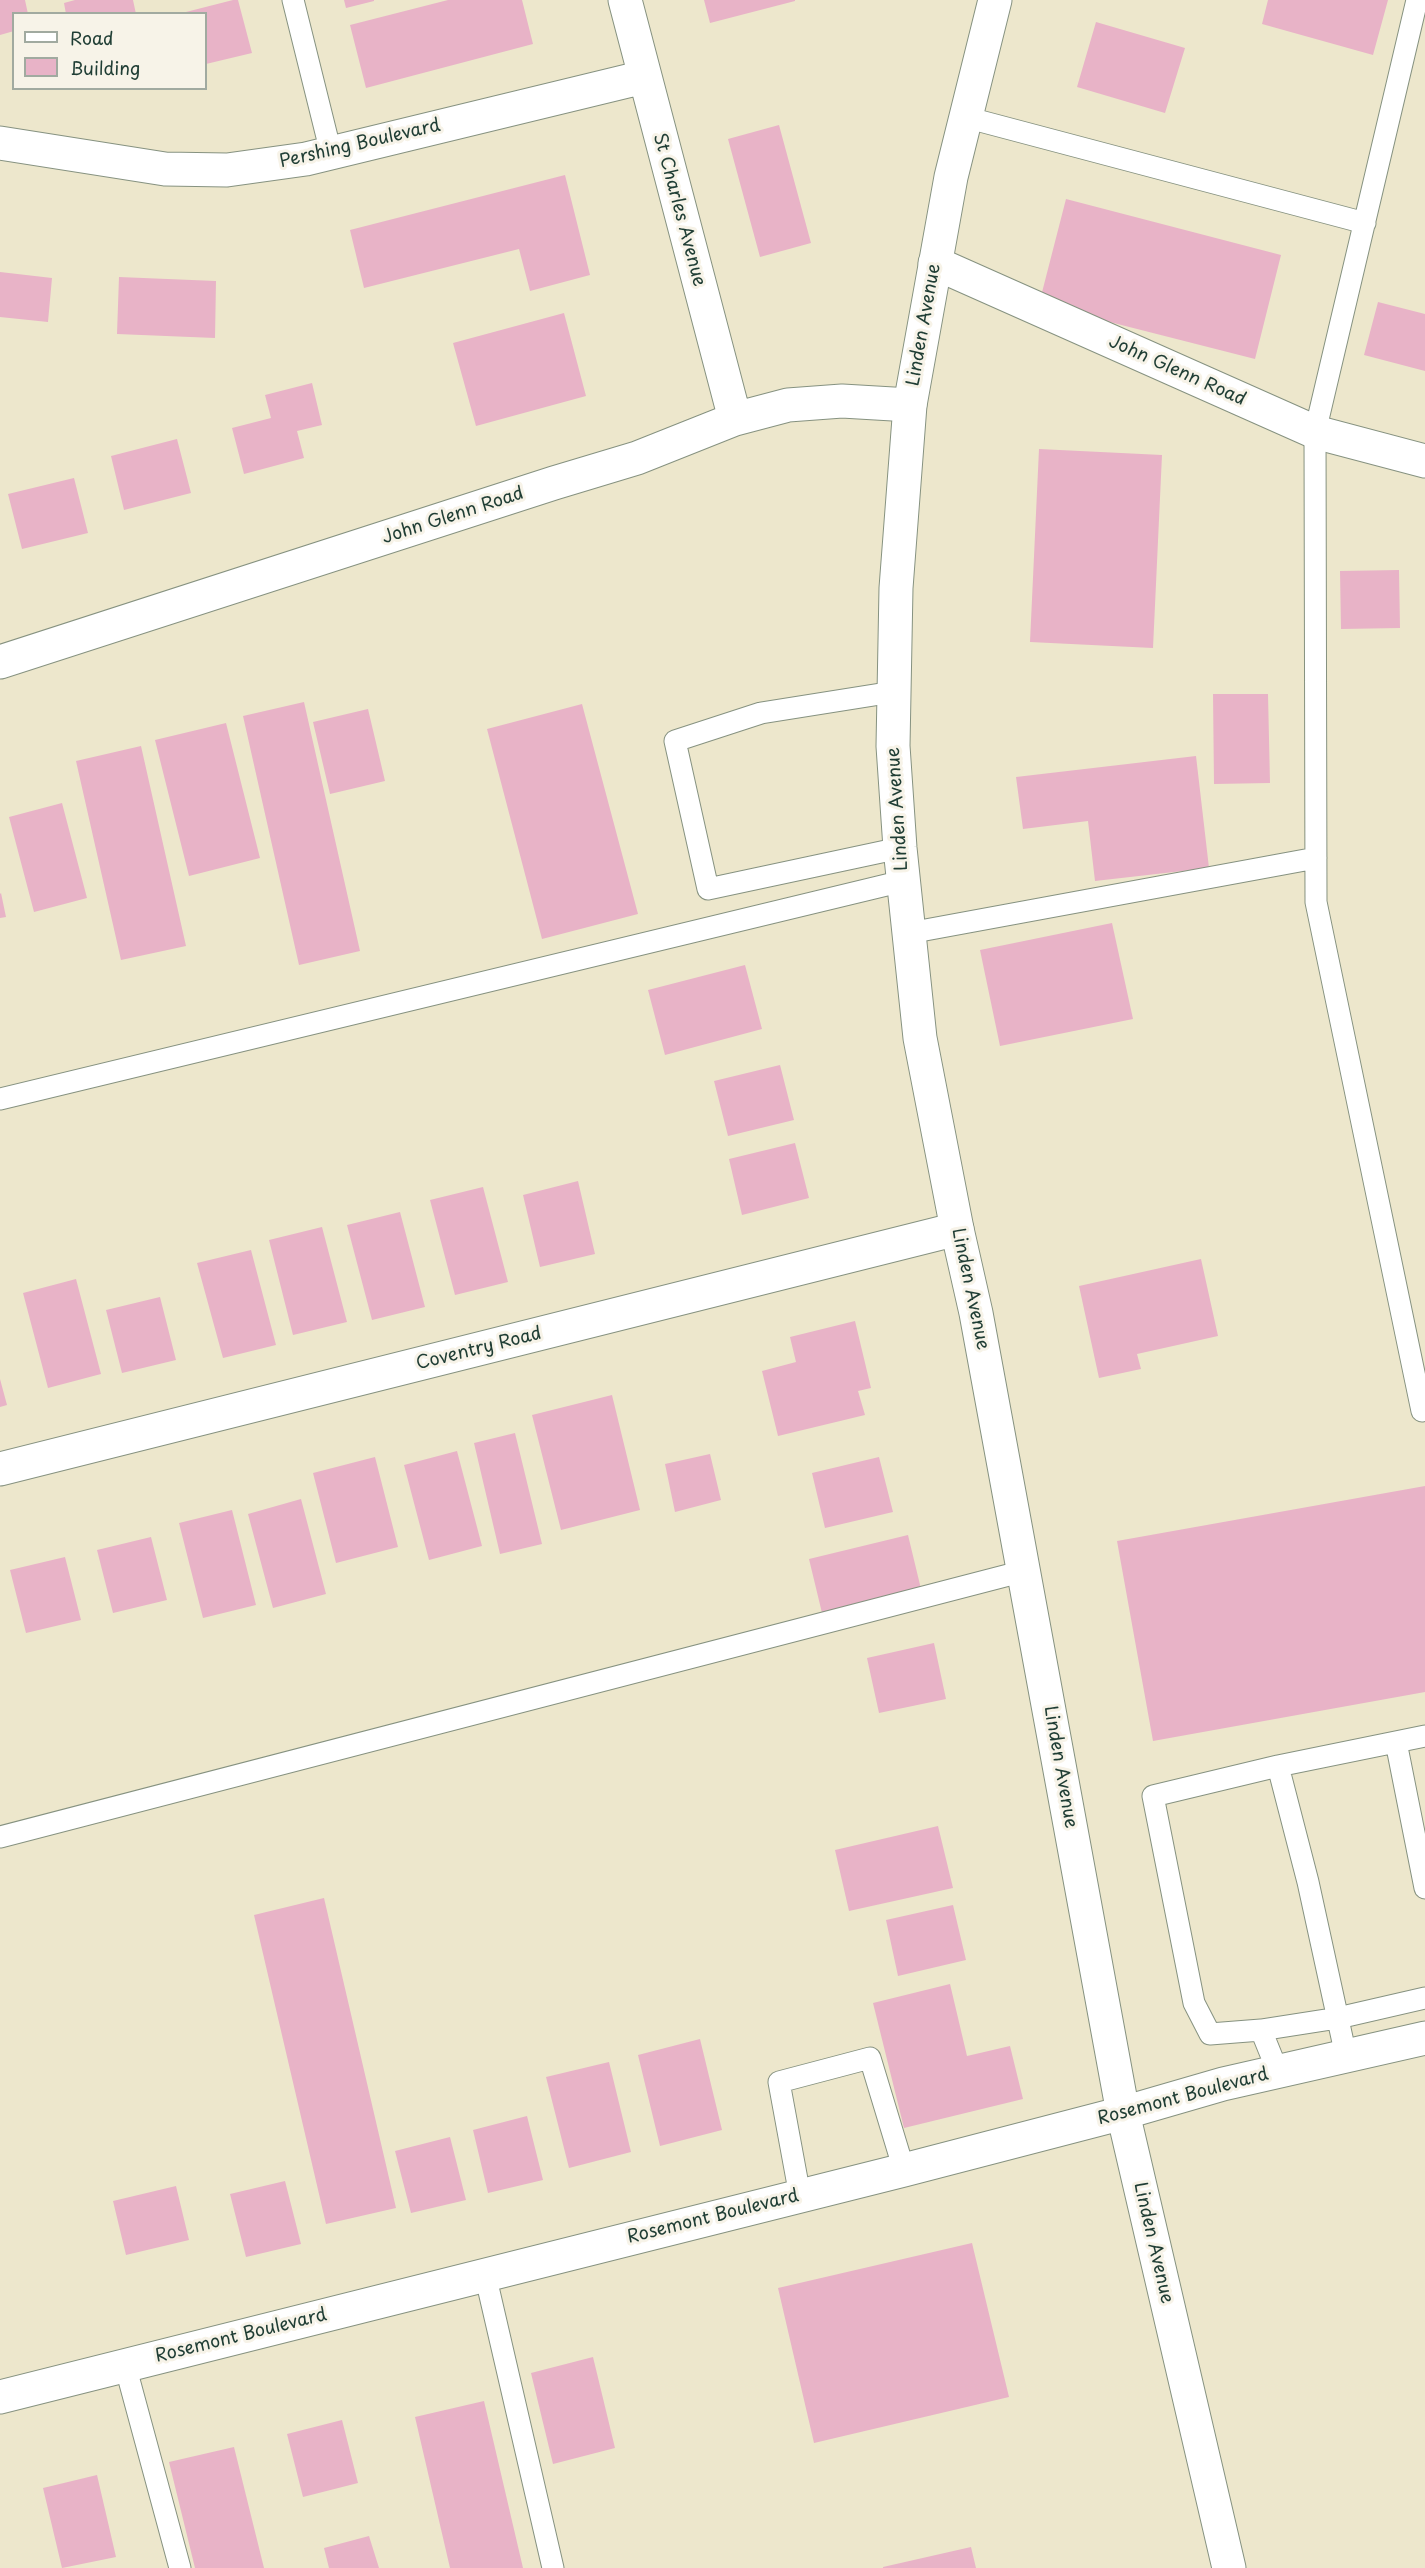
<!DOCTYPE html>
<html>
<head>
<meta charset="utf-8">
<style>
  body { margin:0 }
  #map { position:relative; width:1425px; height:2568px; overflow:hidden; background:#ede7cc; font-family:"Playpen Sans",sans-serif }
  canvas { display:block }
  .legend { position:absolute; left:12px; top:12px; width:195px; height:78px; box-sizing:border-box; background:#f7f3e8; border:2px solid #a1aaa0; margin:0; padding:8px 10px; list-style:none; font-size:18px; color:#1f3d34 }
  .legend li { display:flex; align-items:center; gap:12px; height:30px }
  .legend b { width:30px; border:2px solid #a1aaa0 }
</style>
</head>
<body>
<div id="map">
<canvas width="1425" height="2568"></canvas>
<ul class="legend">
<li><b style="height:8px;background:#fff"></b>Road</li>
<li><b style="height:16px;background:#e8b3c7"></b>Building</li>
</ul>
</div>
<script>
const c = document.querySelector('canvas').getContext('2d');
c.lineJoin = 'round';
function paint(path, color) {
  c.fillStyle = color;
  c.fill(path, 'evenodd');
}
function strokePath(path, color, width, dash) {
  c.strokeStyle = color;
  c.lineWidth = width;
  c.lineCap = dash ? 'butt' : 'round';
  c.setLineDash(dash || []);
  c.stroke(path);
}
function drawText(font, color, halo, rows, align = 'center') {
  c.font = font + ' "Playpen Sans",sans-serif';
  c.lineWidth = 6;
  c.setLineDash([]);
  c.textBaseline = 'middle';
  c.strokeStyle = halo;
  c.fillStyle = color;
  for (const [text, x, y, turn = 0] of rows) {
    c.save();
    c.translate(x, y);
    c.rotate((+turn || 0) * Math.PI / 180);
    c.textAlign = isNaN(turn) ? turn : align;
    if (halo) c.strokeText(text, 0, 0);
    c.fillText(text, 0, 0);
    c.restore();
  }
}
const building = new Path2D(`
  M0,0H25L28,14H14V31L0,35Z
  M75,0H133L136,14H66L64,3Z
  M233,0H238L252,53L206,64V14L182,13Z
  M344,0H374V1L346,8Z
  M448,0H522L533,44L366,88L350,25Z
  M704,0H795V1L710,23Z
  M1268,0H1388L1373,55L1262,24Z
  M1096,22L1185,48L1165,113L1077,87Z
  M779,125L811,243L760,257L728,139Z
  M565,175L590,275L530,291L519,249L364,288L350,230Z
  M1066,199L1281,255L1255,359L1039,304Z
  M0,272L52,278L48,322L0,317Z
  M119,277L216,281L215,338L117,334Z
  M1378,302L1425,314V371L1364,355Z
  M564,313L586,396L476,426L453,343Z
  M312,383L322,425L297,431L304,458L244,474L232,428L271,418L265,395Z
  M177,439L191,493L124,510L111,456Z
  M1039,449L1162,455L1153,648L1030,642Z
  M74,478L88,533L22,549L8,494Z
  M1399,570L1400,628L1341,629L1340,571Z
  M1213,694H1268L1270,783L1214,784Z
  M304,702L360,951L299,965L243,716Z
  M582,704L638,914L542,939L487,729Z
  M368,709L385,781L330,794L313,722Z
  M226,723L260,858L189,876L155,740Z
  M141,746L186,946L121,960L76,761Z
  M1196,756L1209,868L1095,881L1088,821L1023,829L1016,777Z
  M62,803L87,898L34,912L9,817Z
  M1,893L6,917L0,918V894Z
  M1112,923L1133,1019L1000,1046L980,950Z
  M745,965L762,1029L665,1055L648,990Z
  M780,1065L794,1120L728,1136L714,1081Z
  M795,1143L809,1198L742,1215L729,1159Z
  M578,1181L595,1254L540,1267L523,1195Z
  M483,1187L508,1282L455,1295L430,1200Z
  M400,1212L425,1307L372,1320L347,1225Z
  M322,1227L347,1322L293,1335L269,1240Z
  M251,1250L276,1345L223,1358L197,1263Z
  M1201,1259L1218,1336L1137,1354L1141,1369L1099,1378L1079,1286Z
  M76,1279L101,1374L48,1388L23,1293Z
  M160,1297L176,1360L122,1373L106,1310Z
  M855,1321L871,1388L858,1391L865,1415L778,1436L762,1371L796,1362L790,1337Z
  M0,1379L7,1405L0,1407Z
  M612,1395L640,1510L561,1530L532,1415Z
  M515,1433L542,1544L500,1554L474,1443Z
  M457,1451L482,1546L429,1560L404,1465Z
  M710,1454L721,1500L675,1512L665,1464Z
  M375,1457L398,1547L336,1563L313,1473Z
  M879,1457L893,1512L825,1528L812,1473Z
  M1425,1486V1692L1153,1741L1117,1541Z
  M301,1499L326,1594L273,1608L248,1514Z
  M232,1510L256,1605L203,1618L179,1523Z
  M908,1535L921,1589L822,1613L809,1559Z
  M151,1537L167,1600L113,1613L97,1550Z
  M65,1557L81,1620L26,1633L10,1570Z
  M934,1643L946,1699L879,1713L867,1658Z
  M938,1826L953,1888L849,1911L835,1850Z
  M324,1898L396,2208L326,2224L254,1915Z
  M953,1905L966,1960L898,1976L886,1920Z
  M950,1984L967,2056L1010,2046L1023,2099L904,2128L873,2003Z
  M700,2039L722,2130L660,2146L638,2055Z
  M609,2062L631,2152L569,2168L546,2077Z
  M527,2116L543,2180L488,2193L473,2130Z
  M450,2137L466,2200L411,2213L395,2151Z
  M285,2181L301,2244L246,2257L230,2194Z
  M176,2186L189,2240L126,2255L113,2201Z
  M972,2243L1009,2397L814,2443L778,2288Z
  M593,2357L615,2448L553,2464L531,2373Z
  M484,2401L523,2568H450L415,2417Z
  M342,2420L358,2483L303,2497L287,2434Z
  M234,2447L264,2568H195L169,2462Z
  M97,2475L116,2557L62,2568L43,2488Z
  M369,2536L379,2568H329L324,2548Z
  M971,2547L976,2568H883V2567Z`);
const service = new Path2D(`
  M293,0L331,153
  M1417,0L1315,432L1316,902L1422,1411
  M965,117L1365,223
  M893,692L761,713L675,741L708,889L900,848
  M909,933L1316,858
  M0,1099L903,881
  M1396,1742L1425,1888
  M1278,1766L1308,1882L1346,2056
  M0,1837L1024,1571
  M1261,2030L1338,2018L1425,1998
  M1278,2072L1261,2030L1210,2034L1194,2003L1153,1796L1278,1766L1425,1736
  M800,2196L779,2082L870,2058L904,2170
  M485,2274L553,2568
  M125,2365L180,2568`);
const minor = new Path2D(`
  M625,0L735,419
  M0,143L165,169L227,170L306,159L644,77
  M935,263L1315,432L1425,461
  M0,662L554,483L637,458L735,419L788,405L842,401L910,405
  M0,1469L957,1229
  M0,2397L904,2170L1123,2113L1223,2084L1425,2038`);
const secondary = new Path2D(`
  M995,0L951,177L910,405L896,588L893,746L900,848L920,1038L957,1229L976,1313L1123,2113L1229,2568`);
const streetNames = [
  ["Pershing Boulevard",360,144,-13],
  ["St Charles Avenue",679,210,75],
  ["Linden Avenue",924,325,-80],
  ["John Glenn Road",1177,371,24],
  ["John Glenn Road",453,516,-18],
  ["Linden Avenue",898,809,-94],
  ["Linden Avenue",970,1289,78],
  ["Coventry Road",479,1349,-14],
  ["Linden Avenue",1060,1767,80],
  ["Rosemont Boulevard",1183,2097,-15],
  ["Rosemont Boulevard",713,2217,-14],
  ["Linden Avenue",1153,2243,77],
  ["Rosemont Boulevard",241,2336,-14]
];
paint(building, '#e8b3c7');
strokePath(service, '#869280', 23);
strokePath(minor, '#869280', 35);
strokePath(secondary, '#869280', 35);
strokePath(service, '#fff', 21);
strokePath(minor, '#fff', 33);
strokePath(secondary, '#fff', 33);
drawText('18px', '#1f3d34', '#f7f3e8', streetNames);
</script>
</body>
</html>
